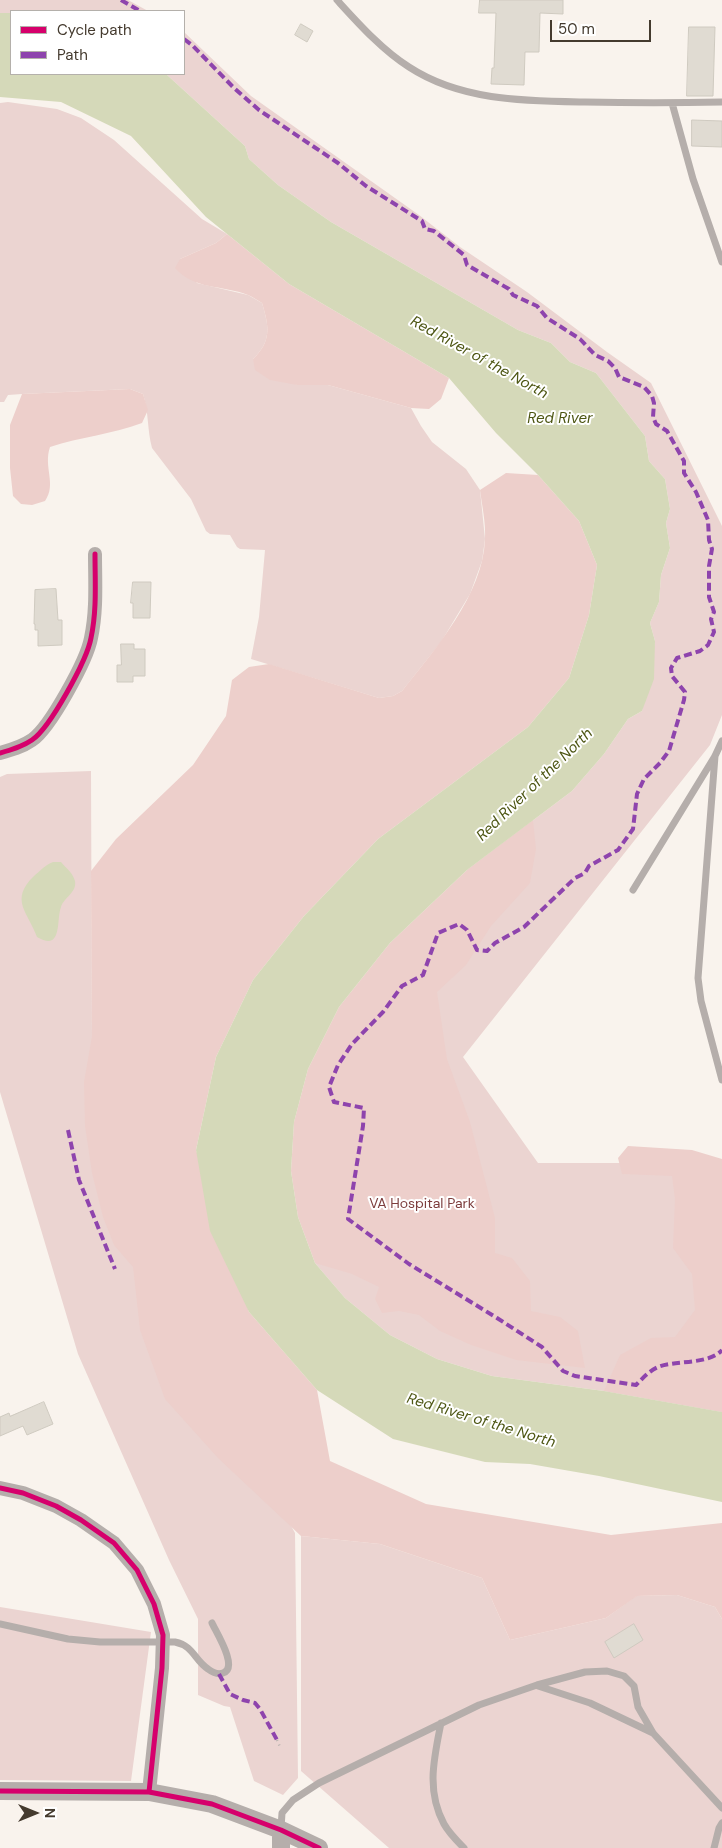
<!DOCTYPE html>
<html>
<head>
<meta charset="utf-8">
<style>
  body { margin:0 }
  #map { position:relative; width:722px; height:1848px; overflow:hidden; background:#f9f3ed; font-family:"DM Sans",sans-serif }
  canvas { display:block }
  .legend { position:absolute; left:10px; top:10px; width:175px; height:65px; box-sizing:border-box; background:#fff; border:1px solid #b4b0ab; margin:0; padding:6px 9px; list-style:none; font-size:15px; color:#443a2e }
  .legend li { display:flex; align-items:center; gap:10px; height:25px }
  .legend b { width:25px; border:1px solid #b4b0ab }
  .north { position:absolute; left:10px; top:1788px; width:50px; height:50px; -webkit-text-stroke:4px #fff; paint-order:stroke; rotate:90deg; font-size:14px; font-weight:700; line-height:20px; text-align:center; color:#443a2e }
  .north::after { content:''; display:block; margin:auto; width:18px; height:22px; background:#443a2e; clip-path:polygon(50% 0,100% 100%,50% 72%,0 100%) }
  .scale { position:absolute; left:550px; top:20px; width:101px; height:22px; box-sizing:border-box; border:2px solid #443a2e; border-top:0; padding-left:6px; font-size:15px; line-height:18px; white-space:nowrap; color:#443a2e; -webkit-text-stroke:4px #fff; paint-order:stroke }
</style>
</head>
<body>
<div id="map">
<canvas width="722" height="1848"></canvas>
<ul class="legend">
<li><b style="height:6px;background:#d6006c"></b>Cycle path</li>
<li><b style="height:6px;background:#8e44ad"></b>Path</li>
</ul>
<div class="north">N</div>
<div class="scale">50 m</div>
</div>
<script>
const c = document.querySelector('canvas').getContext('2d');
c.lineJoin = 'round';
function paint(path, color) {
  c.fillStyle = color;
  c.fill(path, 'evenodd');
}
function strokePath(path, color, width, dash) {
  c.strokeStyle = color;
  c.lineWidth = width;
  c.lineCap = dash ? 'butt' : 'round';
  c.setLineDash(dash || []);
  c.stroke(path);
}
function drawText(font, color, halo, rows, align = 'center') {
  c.font = font + ' "DM Sans",sans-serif';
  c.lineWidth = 4;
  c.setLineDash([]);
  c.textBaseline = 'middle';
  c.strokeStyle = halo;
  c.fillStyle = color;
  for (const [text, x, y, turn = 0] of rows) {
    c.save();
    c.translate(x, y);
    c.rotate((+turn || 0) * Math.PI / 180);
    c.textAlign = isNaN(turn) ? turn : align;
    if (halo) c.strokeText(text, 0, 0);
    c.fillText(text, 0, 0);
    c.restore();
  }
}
const green = new Path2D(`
  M0,0H128L148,11H11V13H0Z
  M184,32L251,96L419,215L460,247L527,292L607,352L651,383L722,526V715L710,745L463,1057L538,1163H722V1412L604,1391L492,1376L437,1359L390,1335L345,1298L315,1263L467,870L572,791L604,754L628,719L642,711L655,641L650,623L659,602L661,575L670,548L666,523L670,509L665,479L649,461L645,436L596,373L570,362L551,343L518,330L331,222L278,185L249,159L245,146L166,74H184Z
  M8,102L57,109L81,118L114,140L202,219L227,234L216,243L180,259L197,283L248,295L262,303C269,326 272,341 253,359L297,385H328L411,408L421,426L432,442L466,469L480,490L485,539L482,561L470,594L441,642L402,691L393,696L379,698L251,659L259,617L265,550L240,549L237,547L230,535L210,534L206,531L191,499L152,448C147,429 149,413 143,394L130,389L22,394L8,395L4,402H0V103Z
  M91,771L92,1036L139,1251L295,1533L298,1778L283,1795L254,1781L230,1707L224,1706L198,1695V1619L169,1560L78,1354L0,1092V777L7,774Z
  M301,1536L380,1544L482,1578L510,1640L606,1618L636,1596L677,1595L715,1607L722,1619V1848H389L301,1771Z
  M0,1607L151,1632L131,1781L0,1780Z`);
const forest = new Path2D(`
  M227,234L289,284L449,378L441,399L429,409L411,408L328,385H297L270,380L255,370L253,359C272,341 269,326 262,303C257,300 253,297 248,295C223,285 194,290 175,268L180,259L216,243Z
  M130,389L143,394L148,410L142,423C113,434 80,437 50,447C43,467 57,484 45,501L32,505L21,504L13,496L10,468V425L22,394Z
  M506,473L538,475L579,521L597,565L589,615L569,678L528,727L378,839L304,916L253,980L216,1057L196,1150L249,1312L317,1390L330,1461L426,1504L611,1535L722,1523V1619L715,1607L677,1595L637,1596L606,1618L510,1640L482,1578L380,1544L301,1536L218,1458L165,1399L140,1330L133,1267L114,1245L103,1217L92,1173L85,1126L84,1082L92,1036L91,871L116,839L193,765L226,716L232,680L249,667L269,664L379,698L393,696L402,691C435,649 483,595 485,539C486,523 482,506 480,490Z
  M533,820L536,849L530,883L491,926L466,965L437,992L447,1059L470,1122L495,1218V1253L512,1258L530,1281L531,1311L560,1317L578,1331L585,1368L516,1360L471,1345L440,1331L419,1315L399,1311L382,1313L375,1299L379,1287L352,1274L315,1263L298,1217L291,1171L294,1122L308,1069L339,1007L390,943L467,870Z
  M628,1146L692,1150L722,1159V1412L604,1391L620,1355L651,1338L675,1337L695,1310L692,1274L673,1248L675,1199L672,1176L622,1174L618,1158Z`);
const water = new Path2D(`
  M0,13H11V74H166L245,146L249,159L278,185L331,222L518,330L551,343L570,362L596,373L645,436L649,461L665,479L670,509L666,523L670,548L661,575L659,602L650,623L655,641L654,679L642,711L628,719L604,754L572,791L467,870L390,943L339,1007L308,1069L294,1122L291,1171L298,1217L315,1263L345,1298L390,1335L437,1359L492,1376L604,1391L722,1412V1502L599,1476L530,1464L485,1462L393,1439L317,1390L249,1312L210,1231L196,1150L216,1057L253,980L304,916L378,839L528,727L569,678L589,615L597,565L579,521L538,475L496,433L449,378L289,284L206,217L131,136L61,102L0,97Z
  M53,862H61C66,868 73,873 75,881C77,893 64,897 61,907C56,920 63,952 37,937C28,912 9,900 34,876C40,871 45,865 53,862Z`);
const building = new Path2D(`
  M480,0H563V14L540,13L539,52H525L524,85L491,84L492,68H494L496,13H479Z
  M301,24L313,31L307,42L295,35Z
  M689,27H715L713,96H687Z
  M692,120L722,121V147L692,146Z
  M133,582H151L150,618H133V603H131Z
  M56,589L58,620H62V645L38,646V630H35V624H34L35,590Z
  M121,644H134V649H145V676H133V682H117V665H121Z
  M44,1402L53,1424L27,1435L23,1426L0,1436V1417L9,1413L10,1416Z
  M634,1624L643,1640L614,1658L605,1642Z`);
const path = new Path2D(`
  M277,1740L280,1747`);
const service = new Path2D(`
  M337,0C358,23 382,50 409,67C461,101 525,101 585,102C631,103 676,103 722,102
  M672,103L693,179L722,262
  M715,756L698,978L701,1001L722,1080
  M633,890L715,756L722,741
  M0,1624L68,1639L100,1642H175C194,1646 194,1660 208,1669C212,1672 218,1675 223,1673C239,1668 216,1632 212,1623
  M538,1686L590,1703L653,1733
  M441,1723C434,1758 426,1791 444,1824C449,1833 457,1841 464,1848
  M281,1828L282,1813L293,1800L319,1783L479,1705L537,1685L585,1672L607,1671L624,1676L634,1686L638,1707L653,1733L722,1808
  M714,1848L719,1828L722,1823`);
const minor = new Path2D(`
  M0,753C11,750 22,747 32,740C50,728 87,660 91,638C97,610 95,582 95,554
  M0,1488L23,1493L56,1506L81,1520L114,1543L137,1570L154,1604L163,1635L162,1668L149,1792`);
const tertiary = new Path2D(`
  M0,1791L149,1792L212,1804L281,1830L319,1848
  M281,1830V1848`);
const quiet = new Path2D(`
  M121,0L140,11
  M184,39L192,45L234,88L259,110L338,163L366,186L422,221L425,229L434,231L464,255L467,265L509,289L513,295L537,306L547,318L580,339L595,355L608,361L615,368L619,377L644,387L652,396L654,403L653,417L656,424L667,431L684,461V473L696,492L708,520L709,540L712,549L709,566V597L714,612L711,619L714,632L708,645L700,651L677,658L671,668L672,676L685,692L684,700L669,751L660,763L644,779L637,794L633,829L618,850L589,866L585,873L575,878L524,927L495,943L487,951L477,950L467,930L459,924L438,933L423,975L402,986L383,1012L352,1044L338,1065L329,1087L334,1102L364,1108L363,1126L348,1219L409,1264L497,1318L542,1347L563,1371L575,1376L636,1385C643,1378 649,1371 658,1367C675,1360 709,1365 722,1350
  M68,1130L79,1180L115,1269
  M219,1674L230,1694L243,1700L255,1703L260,1709L277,1740`);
const cycleway = new Path2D(`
  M0,753C11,750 22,747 32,740C50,728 87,660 91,638C97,610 95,582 95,554
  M0,1488L23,1493L56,1506L81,1520L114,1543L137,1570L154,1604L163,1635L162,1668L149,1792
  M0,1791L149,1792L212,1804L281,1830L319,1848`);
const parkNames = [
  ["VA Hospital Park",422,1204]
];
const waterNames = [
  ["Red River of the North",479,358,29],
  ["Red River",560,419],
  ["Red River of the North",535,785,-44],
  ["Red River of the North",481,1421,17]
];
paint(green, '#ebd4d1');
paint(forest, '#edcfcb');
paint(water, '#d5d9b9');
paint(building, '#e0dbd2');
strokePath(building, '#cfcac0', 1);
strokePath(path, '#bab4b0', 2.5, [1, 4]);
strokePath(service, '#b5aeab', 7);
strokePath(minor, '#b5aeab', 14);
strokePath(tertiary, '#b5aeab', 18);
strokePath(quiet, '#8e44ad', 4, [8, 4]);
strokePath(cycleway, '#d6006c', 5);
drawText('14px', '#7d3d3d', '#fff', parkNames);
drawText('italic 15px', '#4d5613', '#fff', waterNames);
</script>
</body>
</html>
